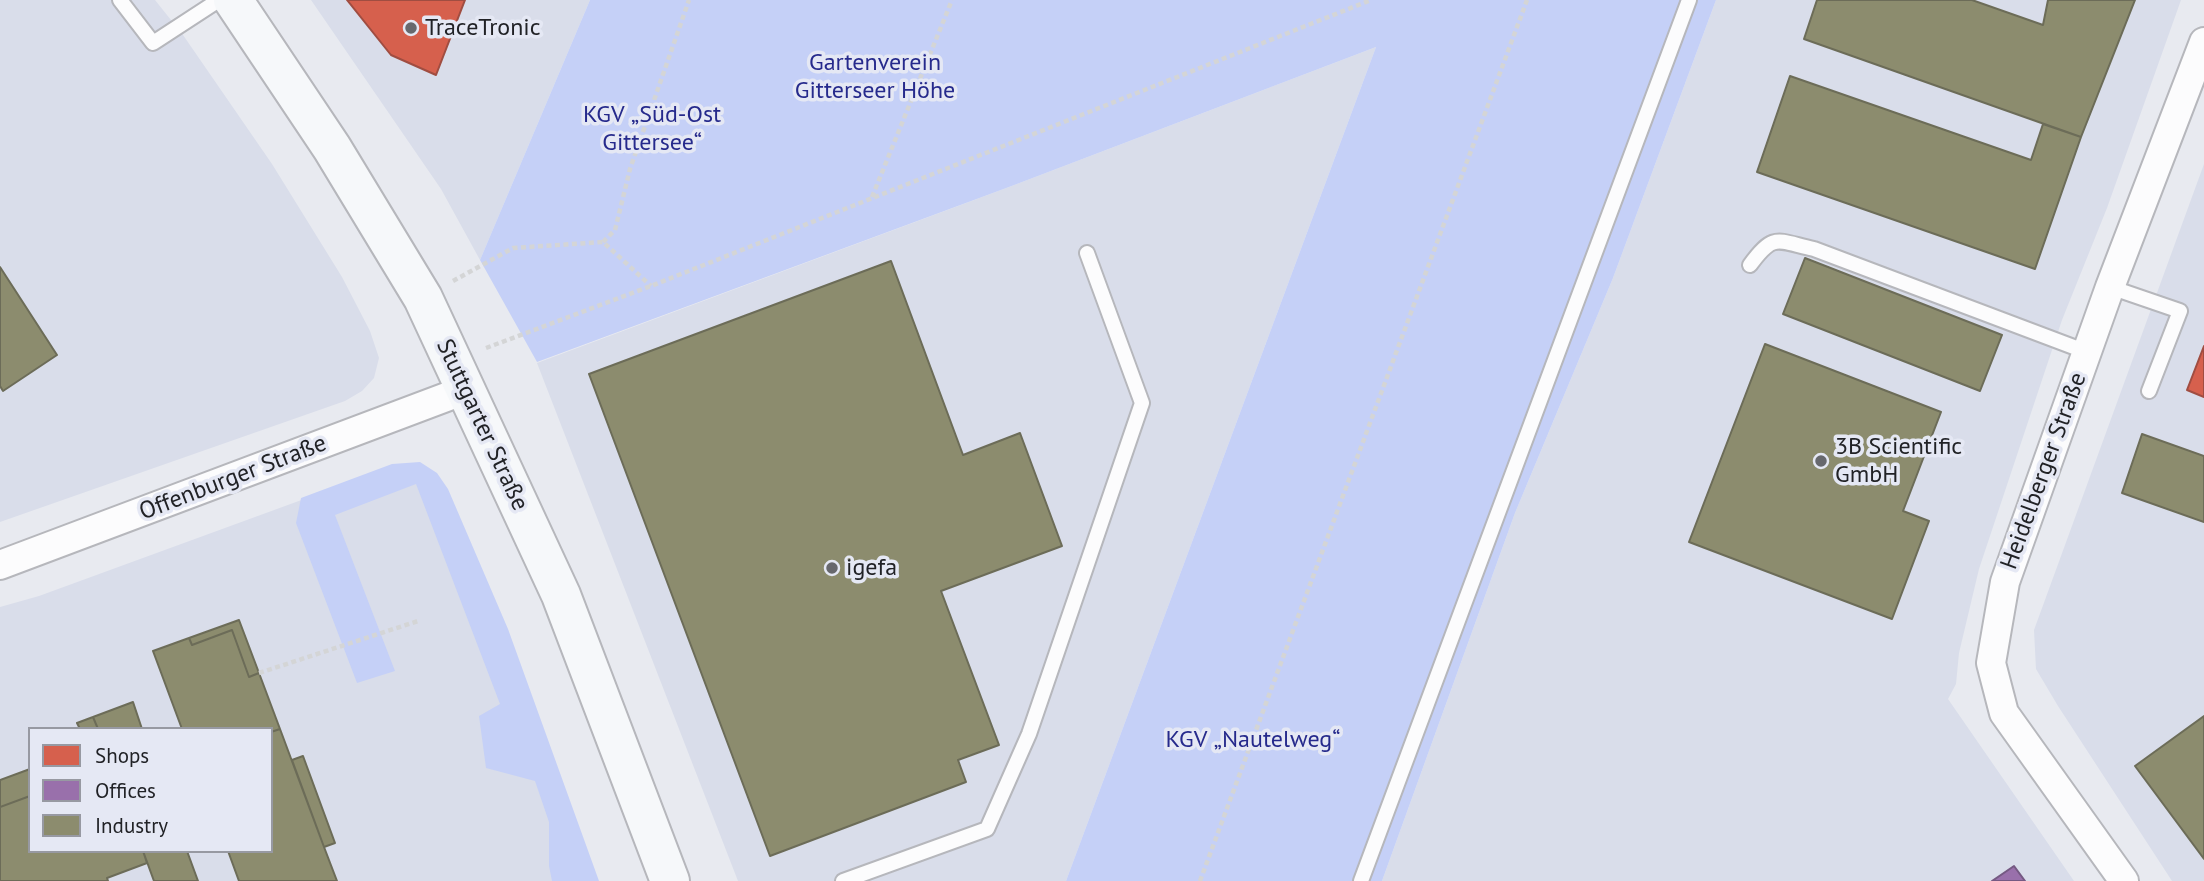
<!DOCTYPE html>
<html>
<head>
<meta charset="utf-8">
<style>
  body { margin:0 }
  #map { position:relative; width:2204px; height:881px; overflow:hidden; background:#e8eaf0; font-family:"PT Sans",sans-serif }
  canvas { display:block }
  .legend { position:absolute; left:28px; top:727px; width:245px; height:126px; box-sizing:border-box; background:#e5e8f4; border:2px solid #9799a2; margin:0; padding:9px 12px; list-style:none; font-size:21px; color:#212226 }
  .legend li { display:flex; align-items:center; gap:14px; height:35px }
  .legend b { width:35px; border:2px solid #9799a2 }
</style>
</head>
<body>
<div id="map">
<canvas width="2204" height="881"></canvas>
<ul class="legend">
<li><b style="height:19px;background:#d6604d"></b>Shops</li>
<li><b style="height:19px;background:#9970ab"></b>Offices</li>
<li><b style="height:19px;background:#8c8c6e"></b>Industry</li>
</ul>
</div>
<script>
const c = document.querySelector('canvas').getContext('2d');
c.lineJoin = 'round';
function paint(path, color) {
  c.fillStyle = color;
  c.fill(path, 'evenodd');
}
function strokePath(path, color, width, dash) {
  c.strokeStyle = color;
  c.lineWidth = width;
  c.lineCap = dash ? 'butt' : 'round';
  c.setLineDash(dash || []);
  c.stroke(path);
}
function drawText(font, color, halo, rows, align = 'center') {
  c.font = font + ' "PT Sans",sans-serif';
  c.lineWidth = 7;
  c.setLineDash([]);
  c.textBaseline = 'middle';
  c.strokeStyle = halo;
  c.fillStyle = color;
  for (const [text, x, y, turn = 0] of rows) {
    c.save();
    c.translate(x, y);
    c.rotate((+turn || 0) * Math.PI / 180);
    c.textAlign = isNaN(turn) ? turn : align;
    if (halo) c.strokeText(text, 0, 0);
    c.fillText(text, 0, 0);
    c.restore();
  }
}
const built = new Path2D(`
  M0,0H155L183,35L272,164L342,277L370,331L379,358L374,378L362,391L345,401L0,522Z
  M311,0H590L480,260L441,189Z
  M1716,0H2181L2107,208L2062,320L1979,569L1959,653L1956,684L1948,699L2074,881H1382L1515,513L1613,278Z
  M1376,47L1066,881H738L537,363L1009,187Z
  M2204,164V881H2172L2058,706L2036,669L2034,630Z
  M389,468L421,484L495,659L570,881H0V607L39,596ZM30,729H271V851H30Z`);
const green = new Path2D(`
  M590,0H1716L1613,278L1515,513L1382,881H1066L1376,47L1009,187L537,362L480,260Z
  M420,462L437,473L448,489L508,629L599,881H552L549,866V822L535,781L486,768L479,716L500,704L416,484L335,515L395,671L357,683L296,523L301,498L392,464Z`);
const shops = new Path2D(`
  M347,0H465L436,75L391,55Z
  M2204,346V397L2187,390Z`);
const offices = new Path2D(`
  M2014,866L2025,881H1992Z`);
const industry = new Path2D(`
  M1817,0H1972L2043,25L2048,0H2135L2081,137L1804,39Z
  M1790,76L2031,160L2043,124L2081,137L2035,269L1757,172Z
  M1805,258L2002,335L1980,391L1783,314Z
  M891,261L963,455L1020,433L1062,546L941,591L999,745L958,760L966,782L770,856L589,374Z
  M0,267L57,355L3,391L0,386Z
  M1765,344L1941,412L1903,511L1929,521L1892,619L1689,542Z
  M2142,434L2204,456V522L2122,493Z
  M239,620L259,673L249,677L232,630L192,645L189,638Z
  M232,630L249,677L259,673L280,729L271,732V729H182L153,651L189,638L192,645Z
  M133,702L142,729H98L93,717Z
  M2204,716V859L2135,766Z
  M93,717L98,729H80L77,723Z
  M280,729L324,847L337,881H239L228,851H271V732Z
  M303,756L335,843L324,847L292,760Z
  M30,769V796L0,807V780Z
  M30,796V851H143L147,863L107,878L108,881H0V807Z
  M143,851H187L198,881H154Z`);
const path = new Path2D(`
  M872,197L952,0
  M603,242L615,230L630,169L689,0
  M453,281L513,248L603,242L651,286
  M486,348L651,286L1371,0
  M259,673L418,621
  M1200,881L1527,0`);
const lane = new Path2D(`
  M120,0L153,43L219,0
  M1750,265C1774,232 1777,241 1814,249L2087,352
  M2110,287L2180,311L2149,391
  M843,881L987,829L1029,734L1142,403L1087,253
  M1361,881L1689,0`);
const street = new Path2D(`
  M0,565L465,390
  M2124,881L2004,713L1991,663L2005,582L2110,287L2204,42`);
const secondary = new Path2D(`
  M233,0L332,148L423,298L561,595L670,881`);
const markers = [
  [411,28,7,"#67686d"],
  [1821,461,7,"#67686d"],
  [832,568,7,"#67686d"]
];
const poiNames = [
  ["TraceTronic",425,28],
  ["3B Scientific",1835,447],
  ["GmbH",1835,475],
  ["igefa",846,568]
];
const parkNames = [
  ["Gartenverein",875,63],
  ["Gitterseer Höhe",875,91],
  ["KGV „Süd-Ost",652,115],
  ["Gittersee“",652,143],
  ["KGV „Nautelweg“",1253,740]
];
const streetNames = [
  ["Stuttgarter Straße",482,425,65],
  ["Heidelberger Straße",2044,471,-70],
  ["Offenburger Straße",233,478,-21]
];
paint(built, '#d9ddea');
paint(green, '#c5d0f7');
paint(shops, '#d6604d');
strokePath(shops, '#a04d41', 2);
paint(offices, '#9970ab');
strokePath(offices, '#755983', 2);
paint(industry, '#8c8c6e');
strokePath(industry, '#6c6c58', 2);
strokePath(lane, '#b6b7bc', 18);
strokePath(street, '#b6b7bc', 32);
strokePath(secondary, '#b6b7bc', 42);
strokePath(path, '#d4d5d6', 4.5, [5, 3.5]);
strokePath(lane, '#fcfcfd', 14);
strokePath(street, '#fcfcfd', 28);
strokePath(secondary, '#f6f8fa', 38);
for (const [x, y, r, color] of markers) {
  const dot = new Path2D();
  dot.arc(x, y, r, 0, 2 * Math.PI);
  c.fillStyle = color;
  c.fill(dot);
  strokePath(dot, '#e5e8f4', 2.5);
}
drawText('24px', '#212226', '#e5e8f4', poiNames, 'left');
drawText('24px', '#262a8c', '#e5e8f4', parkNames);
drawText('24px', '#212226', '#e5e8f4', streetNames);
</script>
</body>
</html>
